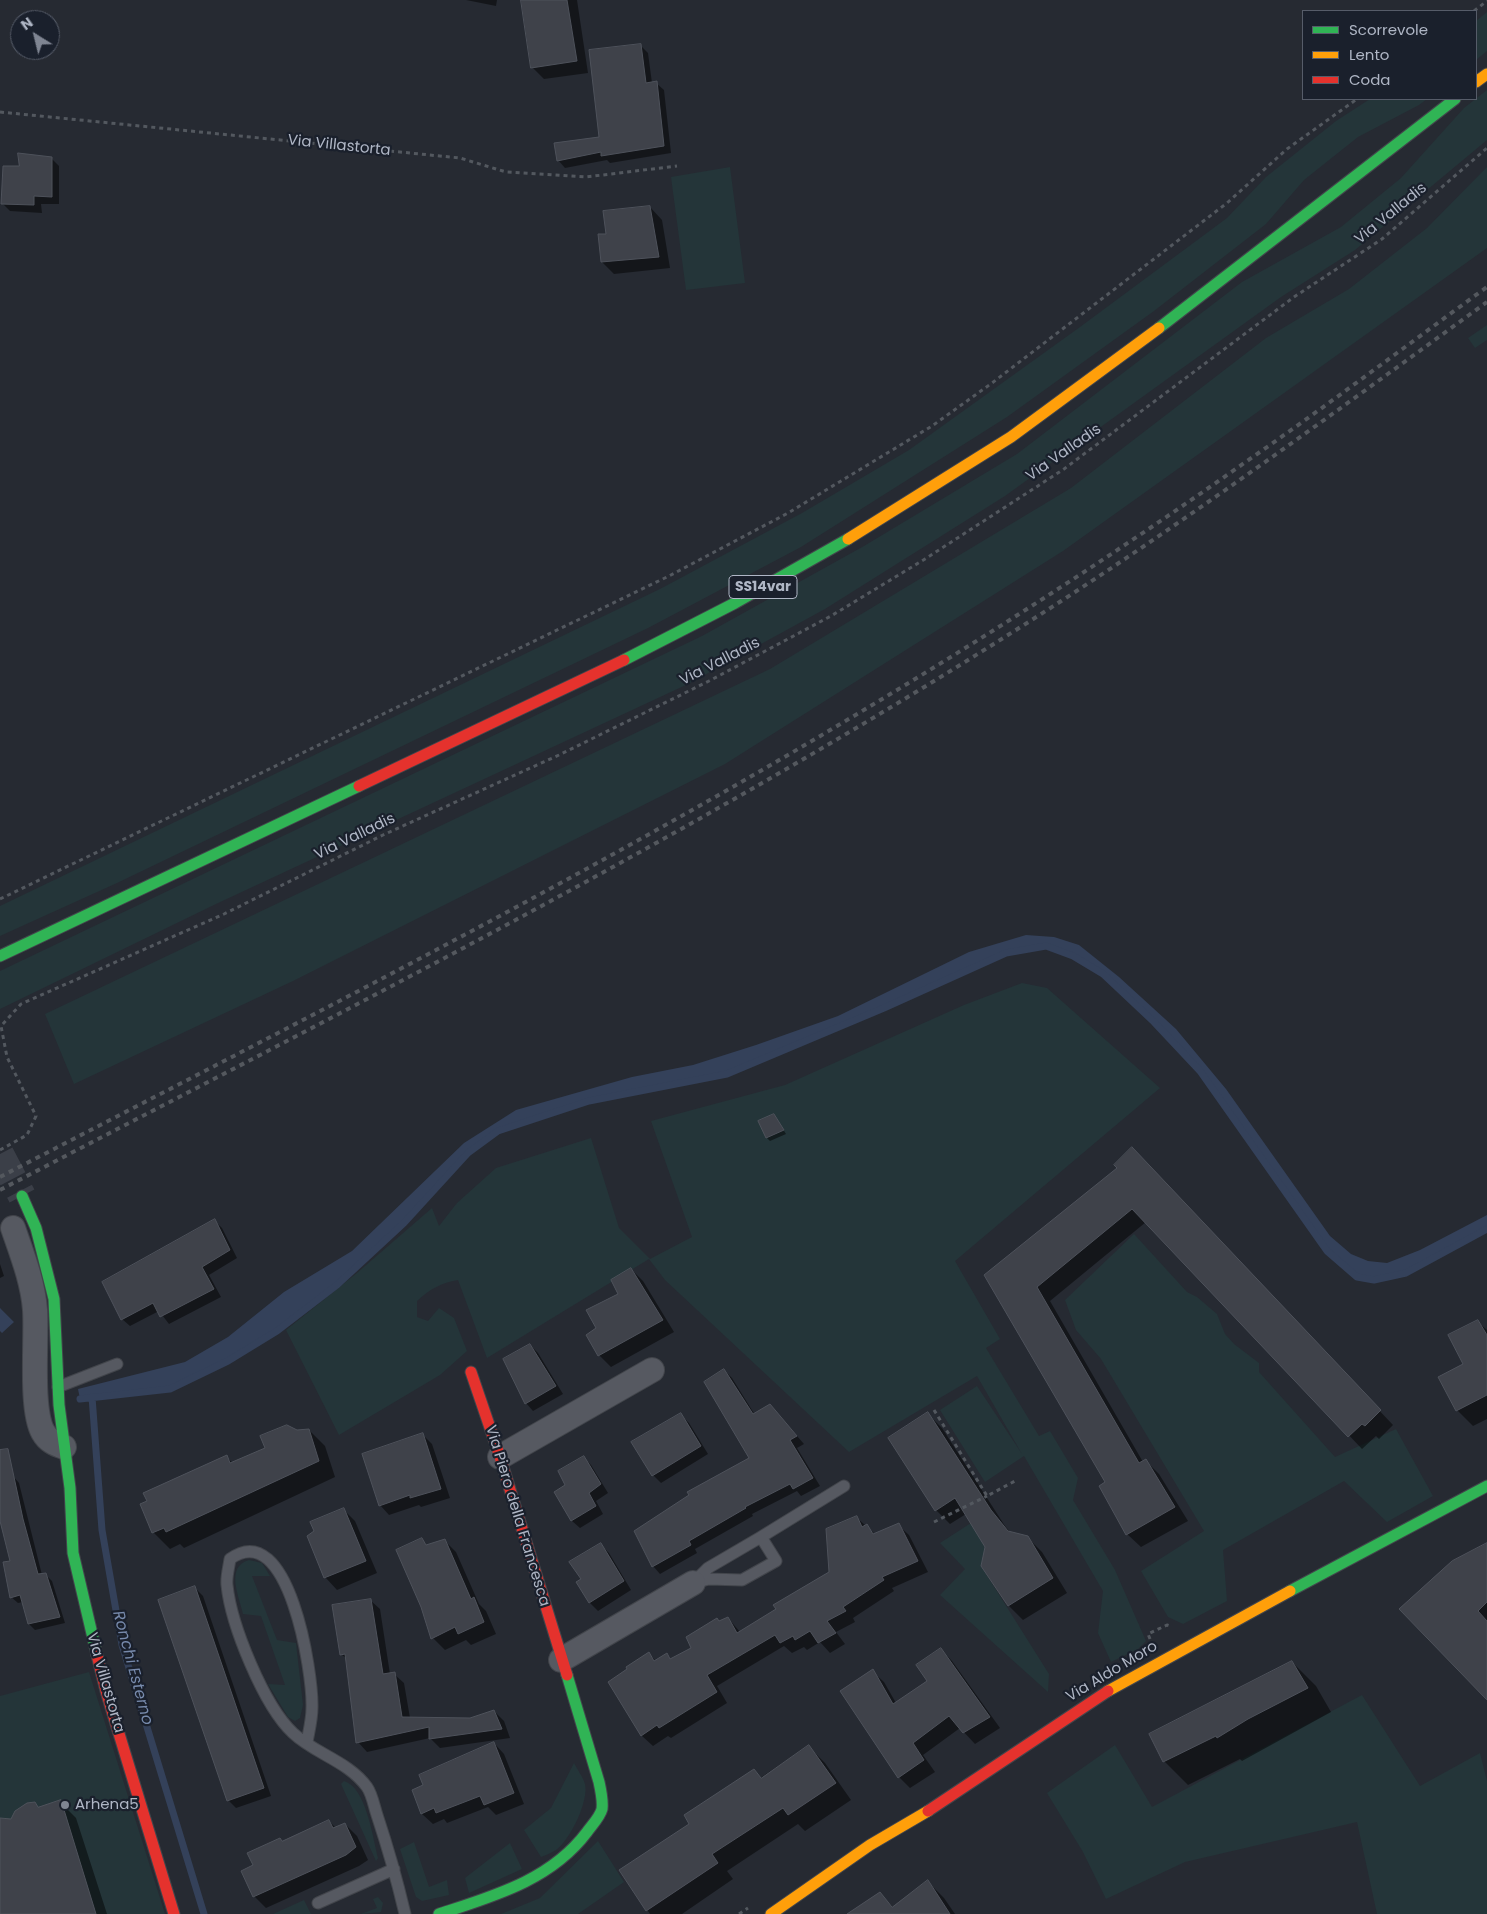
<!DOCTYPE html>
<html>
<head>
<meta charset="utf-8">
<style>
  body { margin:0 }
  #map { position:relative; width:1487px; height:1914px; overflow:hidden; background:#262a32; font-family:Poppins,sans-serif }
  canvas { display:block }
  .legend { position:absolute; left:1302px; top:10px; width:175px; height:90px; box-sizing:border-box; background:#1a202c; border:1px solid #565c69; margin:0; padding:6px 9px; list-style:none; font-size:15px; color:#afb6c5 }
  .legend li { display:flex; align-items:center; gap:10px; height:25px }
  .legend b { width:25px; border:1px solid #565c69 }
  .north { position:absolute; left:10px; top:10px; width:50px; height:50px; box-sizing:border-box; background:#1a202c; border:1px solid #565c69; border-radius:50%; rotate:324deg; font-size:14px; font-weight:700; line-height:20px; text-align:center; color:#afb6c5 }
  .north::after { content:''; display:block; margin:auto; width:18px; height:22px; background:#7f8592; clip-path:polygon(50% 0,100% 100%,50% 72%,0 100%) }
</style>
</head>
<body>
<div id="map">
<canvas width="1487" height="1914"></canvas>
<ul class="legend">
<li><b style="height:6px;background:#30b455"></b>Scorrevole</li>
<li><b style="height:6px;background:#ff9f0a"></b>Lento</li>
<li><b style="height:6px;background:#e5322d"></b>Coda</li>
</ul>
<div class="north">N</div>
</div>
<script>
const c = document.querySelector('canvas').getContext('2d');
c.lineJoin = 'round';
function paint(path, color) {
  c.fillStyle = color;
  c.fill(path, 'evenodd');
}
function strokePath(path, color, width, dash) {
  c.strokeStyle = color;
  c.lineWidth = width;
  c.lineCap = dash ? 'butt' : 'round';
  c.setLineDash(dash || []);
  c.stroke(path);
}
function drawText(font, color, halo, rows, align = 'center') {
  c.font = font + ' Poppins,sans-serif';
  c.lineWidth = 4.5;
  c.setLineDash([]);
  c.textBaseline = 'middle';
  c.strokeStyle = halo;
  c.fillStyle = color;
  for (const [text, x, y, turn = 0] of rows) {
    c.save();
    c.translate(x, y);
    c.rotate((+turn || 0) * Math.PI / 180);
    c.textAlign = isNaN(turn) ? turn : align;
    if (halo) c.strokeText(text, 0, 0);
    c.fillText(text, 0, 0);
    c.restore();
  }
}
const green = new Path2D(`
  M1487,12V51L1476,60V21Z
  M1487,90V140L1355,250L1281,297L1005,496L825,609L688,684L216,904L0,1009V971L702,636L864,546L1017,454L1242,282L1341,227L1401,178L1464,108Z
  M1370,99H1427L1419,105L1358,137L1304,180L1266,224L1154,311L1007,417L801,547L648,628L117,883L0,936V906L660,589L802,513L909,450L1080,327L1227,218L1266,177L1336,121Z
  M730,167L745,283L686,290L671,177Z
  M1487,167V248L1063,551L725,764L293,981L74,1084L45,1014L770,669L1071,488L1266,338L1349,289L1427,228Z
  M1487,325V340L1475,348L1468,338Z
  M1022,983L1047,988L1160,1088L955,1261L1000,1339L986,1348L1039,1436L1050,1431L1078,1478L1073,1500L1115,1570L1146,1641L1138,1649L1111,1662L1098,1633L1103,1591L1024,1456L985,1482L940,1410L977,1386L1022,1454L977,1376L849,1452L665,1280L649,1259L487,1358L458,1280C441,1283 430,1289 417,1301V1317L428,1321L439,1308L454,1318L467,1351L440,1375L339,1435L286,1330L357,1273L432,1208L439,1226L457,1203L496,1168L591,1138L619,1228L650,1259L692,1237L651,1121L785,1085L964,1005Z
  M1134,1234L1187,1292L1197,1297L1217,1314L1225,1334L1234,1344L1259,1363V1372L1335,1457L1396,1429L1433,1496L1387,1522L1344,1481L1223,1550L1227,1601L1183,1624L1168,1617L1141,1571L1204,1531L1101,1359L1076,1330L1065,1300Z
  M971,1523L985,1547L981,1566L1049,1674L1048,1692L940,1595L965,1569L940,1543Z
  M249,1560L262,1563L270,1576H252L277,1640L296,1643L303,1705L300,1718L295,1721L288,1717L268,1684L285,1685L261,1616L243,1614C239,1596 225,1567 249,1560Z
  M89,1672L165,1914H0V1696Z
  M1362,1695L1420,1786L1480,1753L1487,1781V1914H1377L1357,1822L1185,1862L1106,1899L1083,1852L1047,1793L1115,1745L1152,1807Z
  M574,1763C577,1769 583,1777 585,1784C589,1801 570,1840 556,1850C551,1853 546,1855 541,1857L524,1830L551,1808Z
  M344,1781C366,1787 373,1838 378,1858L376,1861L341,1784Z
  M598,1841L624,1882L578,1914H501L540,1898Z
  M414,1842L429,1887L447,1880L449,1895L422,1901L416,1897L400,1849Z
  M510,1843L522,1869L469,1893L465,1878Z
  M378,1897L383,1903L381,1912L361,1914L377,1908L373,1899Z
  M304,1900L311,1914H273Z`);
const water = new Path2D(`
  M1026,935L1054,937L1079,945L1119,977L1176,1029L1226,1089L1330,1236L1351,1254L1368,1261L1387,1263L1420,1250L1487,1215V1229L1406,1273L1374,1280L1357,1277L1327,1251L1200,1071L1154,1022L1103,974L1073,956L1046,946L1006,953L884,1008L727,1074L589,1101L498,1131L468,1153L404,1223L337,1285L277,1331L228,1361L170,1389L80,1399L78,1389L185,1362L228,1337L284,1292L352,1251L464,1143L516,1110L632,1077L693,1065L756,1045L838,1016L969,952Z
  M0,1308L14,1322L2,1333L0,1331Z`);
const shadow = new Path2D(`
  M466,0H497L496,6Z
  M522,0H577L588,73L544,79L532,67Z
  M640,45L648,53L652,83H656L664,90L671,153L610,163L607,160L565,168L558,160L600,138Z
  M51,158L59,166V204H41L42,213L10,211L2,203L20,167Z
  M650,207L662,220L670,268L614,274L602,262L607,236Z
  M774,1115L786,1134L770,1141L767,1138Z
  M1145,1163L1393,1425L1379,1439L1376,1436L1362,1449L1146,1222L1050,1301L1143,1462L1146,1461L1159,1474L1188,1521L1141,1547L1127,1534L1107,1483L986,1275Z
  M215,1221L222,1228L237,1258L209,1275L221,1297L169,1324L159,1311L130,1326L122,1319Z
  M0,1264L4,1276L0,1278Z
  M631,1269L643,1281L674,1332L611,1367L599,1355L588,1336L598,1329L619,1295Z
  M1478,1322L1487,1330V1419L1473,1426L1457,1410L1464,1364Z
  M530,1345L538,1353L563,1394L533,1411L526,1403Z
  M724,1370L732,1378L755,1415L777,1413L804,1444L797,1448L820,1486L801,1496L797,1491L752,1514L753,1516L695,1549L697,1553L660,1574L653,1566L751,1458Z
  M928,1414L942,1428L1005,1526L1011,1533L1027,1537L1042,1552L1067,1593L1023,1620L1009,1606L982,1565L986,1546L966,1514L950,1524L936,1510Z
  M681,1415L689,1423L708,1454L661,1483L653,1475Z
  M309,1430L325,1446L335,1477L184,1548L180,1544L170,1549L153,1532L226,1457L233,1463L266,1449L297,1431Z
  M423,1435L432,1444L450,1498L421,1507L419,1505L389,1515L380,1505Z
  M583,1457L591,1465L608,1493L596,1501L603,1514L580,1528L572,1521L566,1486Z
  M13,1476L19,1483L42,1575L45,1574L52,1581L65,1623L35,1630L29,1624L23,1602L18,1603L11,1597L12,1562L0,1516V1479Z
  M343,1509L355,1521L377,1573L337,1590L325,1577Z
  M856,1517L875,1534L898,1525L909,1535L928,1572L892,1588L894,1591L853,1618L855,1622L836,1632L845,1644L830,1653L820,1642L807,1650L804,1647L792,1653L784,1646L717,1686L727,1703L671,1738L668,1736L653,1746L642,1736L609,1682L649,1654L656,1661L666,1655L672,1660L692,1649L719,1622L728,1618L740,1632L777,1610L830,1573Z
  M422,1540L428,1546L444,1540L456,1552L479,1604L486,1611L496,1634L471,1645L466,1640L445,1650L433,1638Z
  M601,1545L609,1553L631,1590L598,1611L590,1603L578,1583L583,1579Z
  M1487,1545V1698L1401,1609Z
  M195,1588L203,1596L271,1796L236,1808L228,1800Z
  M370,1600L380,1609L390,1674H394L404,1683L410,1718L470,1719L494,1711L504,1721L510,1738L440,1748L430,1738L367,1752L358,1742L347,1659L341,1654Z
  M941,1649L952,1661L1000,1728L975,1744L960,1728L923,1755L935,1772L910,1788L899,1777L872,1671L884,1682L896,1703L929,1681Z
  M1292,1662L1316,1686L1331,1712L1242,1761L1240,1759L1188,1785L1164,1761Z
  M494,1743L504,1754L524,1804L496,1815L488,1807L447,1823L444,1819L433,1824L422,1814L413,1791Z
  M808,1746L825,1763L851,1800L805,1831L798,1824L727,1871L733,1879L682,1914H650L621,1871Z
  M60,1802L76,1818L107,1914H0V1819L11,1821Z
  M329,1821L336,1828L345,1824L357,1836L368,1860L359,1866L266,1908L254,1896V1866Z
  M928,1882L944,1898L955,1914H871L880,1894L893,1907Z`);
const stream = new Path2D(`
  M92,1397L102,1530L122,1645L204,1914
  M80,1399L170,1389L228,1361L277,1331L337,1285L404,1223L468,1153L498,1131L589,1101L727,1074L884,1008L1006,953L1046,946L1073,956L1103,974L1154,1022L1200,1071L1327,1251L1357,1277L1374,1280L1406,1273L1487,1229`);
const building = new Path2D(`
  M521,0H567L577,61L531,68Z
  M641,44L646,83L657,81L664,146L601,156V152L557,161L554,143L599,137L589,50Z
  M18,153L52,157V197L34,196V205L1,204L3,166H19Z
  M650,206L659,257L601,262L598,234H606L603,211Z
  M774,1114L784,1130L766,1138L758,1121Z
  M1132,1147L1381,1410L1365,1426L1362,1424L1348,1437L1132,1209L1037,1287L1139,1463L1146,1459L1175,1507L1126,1535L1099,1486L1105,1482L984,1275L1117,1168L1114,1165Z
  M215,1219L230,1250L202,1267L214,1289L160,1317L153,1303L121,1320L102,1282Z
  M631,1268L663,1320L598,1356L586,1335L596,1328L586,1310L618,1294L611,1280Z
  M1478,1320L1487,1335V1395L1456,1411L1438,1377L1463,1364L1448,1335Z
  M530,1344L556,1386L525,1404L503,1359Z
  M724,1369L753,1414L770,1404L797,1436L790,1440L813,1478L793,1489L790,1484L745,1507L746,1508L689,1541L691,1545L652,1567L634,1531L689,1495L687,1492L749,1458L704,1382Z
  M928,1412L991,1510L1008,1531L1028,1536L1053,1578L1008,1606L981,1566L985,1547L955,1498L935,1511L888,1438Z
  M681,1413L701,1446L652,1476L631,1442Z
  M287,1425L297,1430L309,1429L319,1461L166,1532L164,1528L152,1533L140,1504L147,1501L143,1493L227,1455L230,1463L265,1448L260,1436Z
  M423,1433L441,1489L410,1498V1495L379,1506L362,1454Z
  M8,1449L23,1519L38,1574L46,1573L60,1617L28,1624L20,1595L10,1598L3,1562L10,1561L0,1521V1450Z
  M584,1456L601,1484L589,1493L596,1506L571,1521L554,1492L565,1485L558,1471Z
  M344,1508L366,1561L324,1578L307,1536L314,1531L310,1522Z
  M857,1516L862,1527L867,1524L873,1534L899,1523L918,1561L882,1577L884,1580L843,1607L846,1611L827,1621L836,1633L818,1643L810,1631L795,1640L793,1636L780,1643L775,1635L707,1675L717,1692L659,1728L657,1725L641,1736L608,1682L627,1669L626,1667L649,1652L654,1661L667,1653L670,1659L691,1648L686,1637L717,1618L719,1621L728,1617L737,1633L776,1609L773,1605L829,1572L826,1529Z
  M422,1538L426,1545L445,1539L471,1599L474,1597L484,1622L458,1634L455,1627L431,1639L421,1607L396,1550Z
  M601,1543L624,1581L589,1603L576,1582L581,1579L569,1562Z
  M1487,1543V1602L1478,1611L1487,1621V1700L1399,1609L1452,1561Z
  M195,1586L264,1788L227,1801L158,1600Z
  M371,1599L383,1674L395,1672L402,1717L470,1718L494,1710L502,1729L429,1739V1727L356,1743L345,1654L340,1655L332,1605Z
  M941,1648L990,1717L963,1733L949,1716L913,1743L924,1760L898,1778L840,1691L873,1669L893,1704L927,1681L916,1665Z
  M1292,1661L1308,1688L1248,1719L1217,1738L1216,1736L1163,1762L1149,1734Z
  M494,1742L514,1793L484,1805L480,1796L436,1813L434,1808L421,1814L412,1790L423,1785L419,1775Z
  M809,1745L836,1783L788,1815L783,1808L712,1854L718,1863L646,1911L619,1870L689,1824L684,1815L754,1769L761,1778Z
  M61,1800L96,1914H0V1818L11,1819L15,1811L27,1803L35,1802L38,1807Z
  M329,1820L333,1828L345,1823L356,1847L346,1855L253,1897L241,1871L253,1865L247,1853L280,1838L282,1841Z
  M928,1880L950,1914H847L880,1892L892,1907Z`);
const secondaryTunnel = new Path2D(`
  M0,1154L22,1196`);
const path = new Path2D(`
  M1474,11L1487,1
  M0,112L460,158L506,172L586,177L677,166
  M0,899L669,576L788,513L932,426L992,383L1227,203L1287,149L1357,99
  M0,1150L27,1135L36,1116L7,1057L1,1026L21,1004L224,914L383,835L559,755L709,681L831,616L925,559L1064,469L1294,297L1382,239L1487,148
  M934,1410L987,1496L1015,1481
  M934,1522L987,1496
  M1150,1639L1148,1634L1167,1625L1170,1626
  M739,1914L748,1908`);
const lane = new Path2D(`
  M58,1387L117,1364
  M761,1537L776,1561L742,1580L709,1579L693,1583L708,1568Z
  M761,1537L844,1486
  M307,1742C309,1731 312,1719 312,1708C313,1673 289,1516 230,1559C229,1567 226,1577 227,1585C231,1625 264,1706 293,1733C315,1754 348,1761 367,1787C372,1794 374,1806 377,1815C388,1848 397,1880 405,1914
  M318,1903L394,1869`);
const street = new Path2D(`
  M13,1228C22,1254 33,1282 35,1310C37,1339 30,1409 43,1432C48,1441 55,1444 64,1447
  M500,1457L652,1370
  M561,1660L693,1583`);
const fast = new Path2D(`
  M1159,328L1455,99
  M624,660L735,603L848,539
  M0,956L359,786
  M22,1196L36,1228L54,1299L59,1405L70,1488L73,1553L97,1655
  M1290,1591L1487,1486
  M439,1914C494,1896 551,1880 587,1832C592,1825 600,1817 602,1809C603,1801 601,1791 599,1782L567,1675`);
const slow = new Path2D(`
  M1476,82L1487,74
  M848,539L1011,437L1159,328
  M1108,1691L1290,1591
  M771,1914L870,1845L928,1811`);
const jam = new Path2D(`
  M359,786L624,660
  M471,1372L500,1457L567,1675
  M97,1655L106,1691L174,1914
  M928,1811L1108,1691`);
const rail = new Path2D(`
  M0,1177C281,1031 565,888 837,726C977,643 1114,555 1247,461C1328,405 1407,345 1487,287
  M0,1190C338,1014 678,843 1000,640C1168,535 1327,418 1487,302`);
const markers = [
  [65,1805,5,"#7f8592"]
];
const shields = [
  [763,587,68]
];
const shieldNames = [
  ["SS14var",763,587]
];
const streetNames = [
  ["Via Villastorta",339,146,6],
  ["Via Valladis",1391,214,-39],
  ["Via Valladis",1064,453,-35],
  ["Via Valladis",720,662,-27],
  ["Via Valladis",355,837,-26],
  ["Via Piero della Francesca",517,1516,73],
  ["Via Aldo Moro",1112,1672,-31],
  ["Via Villastorta",105,1683,74]
];
const poiNames = [
  ["Arhena5",75,1805]
];
const waterNames = [
  ["Ronchi Esterno",132,1668,75]
];
paint(green, '#243539');
paint(water, '#34415a');
paint(shadow, '#0007');
strokePath(stream, '#34415a', 7);
paint(building, '#3f424a');
strokePath(building, '#4e525b', 1);
strokePath(secondaryTunnel, '#3b3f48', 28, [28, 14]);
strokePath(lane, '#42454b', 13);
strokePath(street, '#42454b', 26);
strokePath(fast, '#42454b', 13);
strokePath(slow, '#42454b', 13);
strokePath(jam, '#42454b', 13);
strokePath(path, '#53585f', 3, [4, 4]);
strokePath(lane, '#565961', 11);
strokePath(street, '#565961', 24);
strokePath(fast, '#30b455', 11);
strokePath(slow, '#ff9f0a', 11);
strokePath(jam, '#e5322d', 11);
strokePath(rail, '#54585e', 4, [5, 5]);
for (const [x, y, r, color] of markers) {
  const dot = new Path2D();
  dot.arc(x, y, r, 0, 2 * Math.PI);
  c.fillStyle = color;
  c.fill(dot);
  strokePath(dot, '#1a202c', 2);
}
for (const [x, y, w] of shields) {
  const box = new Path2D();
  box.roundRect(x - w / 2, y - 11.5, w, 23, 4);
  c.fillStyle = '#1a202c';
  c.fill(box);
  strokePath(box, '#afb6c5', 1);
}
drawText('bold 14px', '#afb6c5', null, shieldNames);
drawText('15px', '#afb6c5', '#1a202c', streetNames);
drawText('15px', '#afb6c5', '#1a202c', poiNames, 'left');
drawText('italic 16px', '#778aac', '#1a202c', waterNames);
</script>
</body>
</html>
